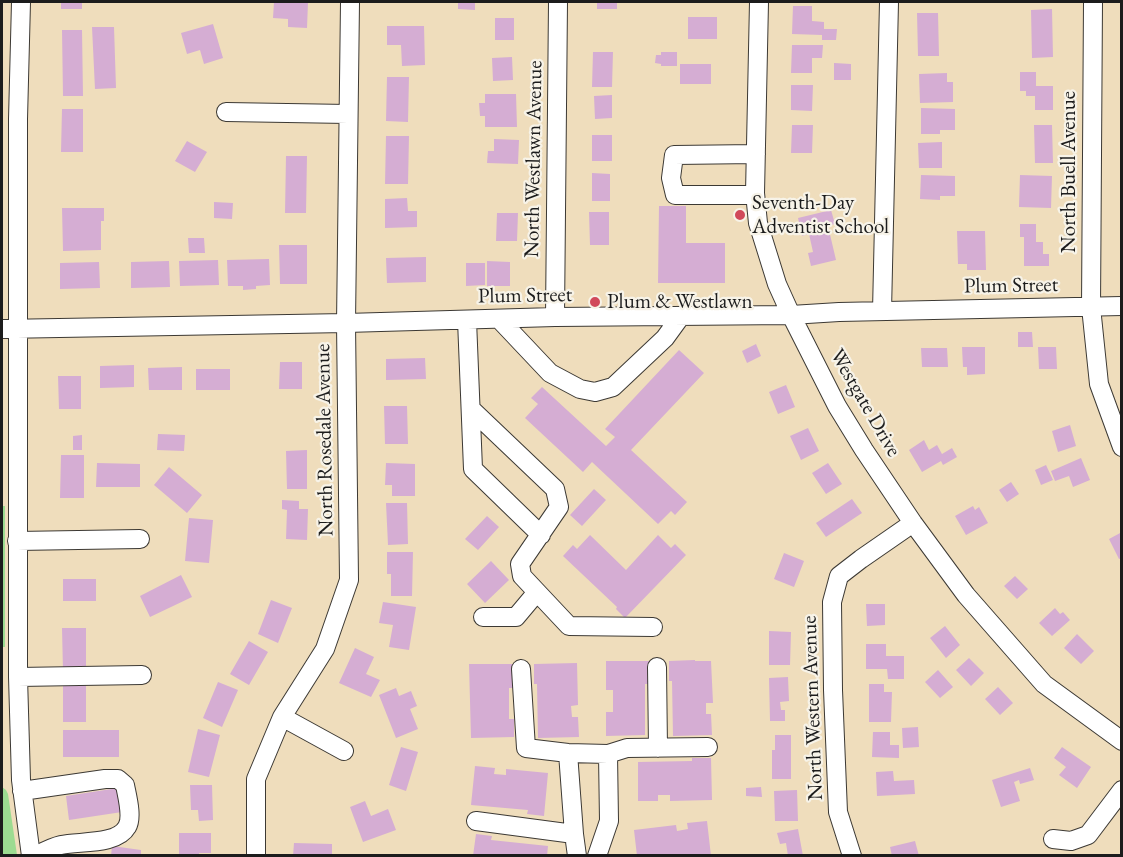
<!DOCTYPE html>
<html>
<head>
<meta charset="utf-8">
<style>
  body { margin:0 }
  #map { position:relative; width:1123px; height:857px; overflow:hidden; background:#efddbc; font-family:"EB Garamond",serif }
  canvas { display:block }
  .frame { position:absolute; inset:0; border:3px solid #1c1c1c; pointer-events:none }
</style>
</head>
<body>
<div id="map">
<canvas width="1123" height="857"></canvas>
<div class="frame"></div>
</div>
<script>
const c = document.querySelector('canvas').getContext('2d');
c.lineJoin = 'round';
function paint(path, color) {
  c.fillStyle = color;
  c.fill(path, 'evenodd');
}
function strokePath(path, color, width, dash) {
  c.strokeStyle = color;
  c.lineWidth = width;
  c.lineCap = dash ? 'butt' : 'round';
  c.setLineDash(dash || []);
  c.stroke(path);
}
function drawText(font, color, halo, rows, align = 'center') {
  c.font = font + ' "EB Garamond",serif';
  c.lineWidth = 4.5;
  c.setLineDash([]);
  c.textBaseline = 'middle';
  c.strokeStyle = halo;
  c.fillStyle = color;
  for (const [text, x, y, turn = 0] of rows) {
    c.save();
    c.translate(x, y);
    c.rotate((+turn || 0) * Math.PI / 180);
    c.textAlign = isNaN(turn) ? turn : align;
    if (halo) c.strokeText(text, 0, 0);
    c.fillText(text, 0, 0);
    c.restore();
  }
}
const green = new Path2D(`
  M2,506H5V647H2Z
  M2,787L6,790L8,794L17,855H2Z`);
const building = new Path2D(`
  M61,2H82V9H61Z
  M274,2H308L307,28L288,27V19L273,18Z
  M458,2H475V10L458,9Z
  M597,2H617V9H597Z
  M793,6H812V21L824,22V29H837L836,40H822V35L792,34Z
  M1052,9L1053,57L1032,58L1031,10Z
  M917,13H938L939,56H918Z
  M688,17H717V39H688Z
  M495,18H514V40H495Z
  M213,24L223,58L204,64L200,50L187,54L181,33Z
  M387,26H424L425,65L402,66L401,45H387Z
  M92,27H114L116,88L95,89Z
  M62,30H82L83,96H63Z
  M792,45H823L822,58H812V73H791Z
  M593,52H613L612,87H592Z
  M661,52H677V66H661V64L655,63L656,55H661Z
  M512,57L513,80L493,81L492,58Z
  M834,63L851,64V80H834Z
  M680,64H711V84H680Z
  M1020,72H1036V86H1053V110H1035V96H1026V91H1020Z
  M947,73V82H953V102L920,103L919,74Z
  M387,77H409L408,122L386,121Z
  M791,85H813L812,111L791,110Z
  M485,94H516L517,127H485V116H480L479,103H485Z
  M612,95V118L595,119L594,96Z
  M921,108L955,109V130H940V134H921Z
  M62,109H83V152H61Z
  M792,125H813L812,153H791Z
  M1034,125H1052L1053,163H1035Z
  M592,135H612V161H592Z
  M386,136H409L408,184H385Z
  M494,139L519,140L518,164L487,163L488,151H494Z
  M187,141L207,152L195,172L175,161Z
  M942,142V168H919L918,143Z
  M286,156H307L306,213H285Z
  M592,173L610,174V201H592Z
  M921,175L955,176V196H940V200L920,199Z
  M1020,175L1052,176L1051,208L1019,207Z
  M407,198L408,211H417V227L385,228V199Z
  M214,202L233,203L232,219L214,218Z
  M659,206H686V243H725V283H658Z
  M62,208H104V221H101V250L63,251Z
  M831,210L835,224L828,226L836,260L811,266L808,253L813,252L809,234L802,236L798,218Z
  M589,212H609V245H590Z
  M497,213H518L517,241H496Z
  M1020,224H1036V242H1043V254H1049V266H1024V237H1020Z
  M957,231H985L986,270H967V264H958Z
  M188,238H204L205,253H189Z
  M279,245H307V284H280Z
  M426,257V282L387,283L386,258Z
  M269,259L270,285L256,286V289L243,290V286H228L227,260Z
  M218,260L219,285L180,286L179,261Z
  M169,261L170,287L131,288V262Z
  M487,261L510,262V286H487Z
  M99,262L100,288L60,289V263Z
  M466,263H485V285L466,286Z
  M1018,332H1032L1033,347H1018Z
  M756,344L761,356L747,363L742,351Z
  M962,347H985V374L967,375V367H963Z
  M1038,347H1056L1057,369H1039Z
  M921,348H947L948,367H922Z
  M679,350L704,373L631,450L687,502L675,515L671,511L658,524L592,462L583,472L525,418L538,404L531,398L542,387L606,446L615,437L605,429Z
  M425,358L426,379L386,380V359Z
  M280,362H302V389H279Z
  M134,365V387L100,388V366Z
  M182,367V390H149L148,368Z
  M196,369H230V390H196Z
  M58,376H81V409H59Z
  M786,385L795,407L778,414L769,392Z
  M384,406H407L408,444H385Z
  M1070,425L1076,446L1058,452L1052,431Z
  M808,428L819,451L801,460L790,436Z
  M158,434L185,435L184,451L157,450Z
  M82,435V450H73V436Z
  M924,440L929,450L937,445L942,454L952,448L957,457L943,465L941,461L922,472L909,450Z
  M307,450V489H287L286,451Z
  M61,455H84V498H60Z
  M1081,458L1090,480L1073,487L1069,476L1055,481L1051,471Z
  M97,463L140,464V487H96Z
  M386,463L415,464V496H392V485H385Z
  M828,463L842,484L826,494L812,473Z
  M1046,465L1053,480L1041,485L1035,470Z
  M169,467L202,495L187,513L154,485Z
  M1011,482L1019,494L1007,502L999,490Z
  M594,489L606,500L582,526L570,515Z
  M852,499L862,513L826,537L816,523Z
  M282,500L299,501V509H308L307,540L286,539L287,510L282,509Z
  M386,503H407L408,544L388,545Z
  M973,506L975,510L979,507L988,523L966,535L955,516Z
  M487,516L499,527L478,550L465,539Z
  M189,518L213,520L209,563L185,561Z
  M1122,532V558L1119,559L1109,539Z
  M590,535L626,570L658,535L671,548L675,544L686,555L625,618L616,609L617,607L563,556L573,545L577,549Z
  M387,552H413L412,596H391V574H387Z
  M784,553L804,561L794,587L774,579Z
  M491,561L509,580L485,603L467,584Z
  M181,575L192,597L150,617L140,596Z
  M1015,576L1028,589L1017,599L1004,586Z
  M63,579H96V601H63Z
  M271,600L292,608L278,643L258,634Z
  M383,602L416,607L409,650L389,647L393,625L379,623Z
  M866,604H885V625L867,626Z
  M1055,608L1060,614L1063,612L1070,620L1052,636L1039,623Z
  M945,626L960,645L946,658L930,638Z
  M62,628H86V670L63,671Z
  M769,631L791,632L790,665H769Z
  M1077,634L1094,651L1081,664L1064,648Z
  M249,641L268,652L249,685L230,674Z
  M866,644H886V656H904V679H888L887,669H866Z
  M355,648L374,657L366,674L380,680L371,697L339,683Z
  M969,658L984,673L971,686L956,670Z
  M695,660V661H711L713,703H706V714H711L712,735L673,736L672,681H669V661Z
  M606,661H650V684H645V735L606,736V712H613V690H606Z
  M577,663L578,705L571,706L572,717H578L579,737L538,738L537,684H534V664Z
  M469,664H515L516,688H509V719H514V737L471,738Z
  M938,670L953,687L940,698L925,682Z
  M788,677L789,701L780,702L781,710H785V721H770L769,678Z
  M63,679H86V722H63Z
  M218,682L238,690L222,727L203,718Z
  M869,684H884V692H892L891,722H869Z
  M998,687L1013,703L1000,715L985,699Z
  M396,688L399,696L411,691L417,706L410,709L418,729L396,738L379,695Z
  M918,727L919,747L903,748L902,728Z
  M198,729L220,735L209,777L188,772Z
  M63,730H119V757H63Z
  M873,732H890V745H899V758L872,757Z
  M775,735H791V779H772V750H775Z
  M401,747L418,752L406,791L389,785Z
  M1062,747L1091,767L1077,788L1059,775L1066,767L1054,758Z
  M692,758H711L712,800L670,801V795H658V801H638V762L692,761Z
  M475,766L495,768L494,774L506,775V769L548,773L544,816L527,814L528,810L471,805Z
  M1030,768L1034,780L1020,784L1019,780L1014,782L1020,801L1001,807L992,780Z
  M893,771L894,781L914,780L915,794L877,796L876,772Z
  M190,785H212L213,820L199,821L198,810H191Z
  M761,787L762,797L746,796V788Z
  M118,788L122,812L69,820L66,796Z
  M797,790L798,821H775L774,791Z
  M365,801L371,816L388,809L396,830L363,842L350,807Z
  M707,821L711,856H637L634,830L676,825L677,831L688,829L687,823Z
  M798,829L803,856H788L786,843L780,844L777,833Z
  M179,833H211V853H199V856H179Z
  M476,834L492,836L491,840L548,846L547,856H473Z
  M915,841L919,856H892L890,847Z
  M294,843L332,844V856H293Z
  M112,846L141,850V856H111Z`);
const minor = new Path2D(`
  M21,2L18,119V677L21,780L31,856
  M759,2L755,193L758,223L777,284L791,315L837,406L864,450L913,523L966,595L1044,684L1122,741
  M1093,2L1091,307L1099,384L1122,447
  M226,112L348,114
  M755,195H675L671,178L674,155L756,154
  M882,311L889,2
  M555,317L558,2
  M499,319L550,373L580,389L595,392L613,387L665,338L681,316
  M467,320L473,469L541,535
  M2,329L346,323L555,317L791,315L839,312L1122,306
  M471,409L555,489L559,507L520,564L522,576L569,626L653,627
  M17,541L140,539
  M483,617H516L537,592
  M657,667L658,748
  M521,669L526,748L568,753L608,754L627,748L708,747
  M18,677L142,675
  M282,717L344,751
  M568,753L574,834L577,856
  M22,791L105,779H118L125,785C127,796 133,817 127,827C117,845 80,841 61,845C52,847 43,852 35,856
  M476,821L574,834
  M1053,839L1071,841L1088,835L1122,790
  M256,856V779L282,717L325,649L349,580L346,323L350,2
  M597,856L609,821L608,754
  M852,856L838,812L833,690L832,602L839,576L861,559L913,523`);
const markers = [
  [740,215,6,"#d1495b"],
  [595,302,6,"#d1495b"]
];
const streetNames = [
  ["North Westlawn Avenue",534,159,-89],
  ["North Buell Avenue",1069,172,-90],
  ["Plum Street",1011,286,-1],
  ["Plum Street",525,296,-1],
  ["Westgate Drive",865,403,60],
  ["North Rosedale Avenue",325,440,-91],
  ["North Western Avenue",813,708,-92]
];
const poiNames = [
  ["Seventh-Day",752,203],
  ["Adventist School",752,227],
  ["Plum & Westlawn",607,302]
];
paint(green, '#9cdb91');
paint(building, '#d5add3');
strokePath(minor, '#3c3934', 20);
strokePath(minor, '#fff', 18);
for (const [x, y, r, color] of markers) {
  const dot = new Path2D();
  dot.arc(x, y, r, 0, 2 * Math.PI);
  c.fillStyle = color;
  c.fill(dot);
  strokePath(dot, '#f7f3e8', 2);
}
drawText('21px', '#1c1c1c', '#f7f3e8', streetNames);
drawText('21px', '#1c1c1c', '#f7f3e8', poiNames, 'left');
</script>
</body>
</html>
